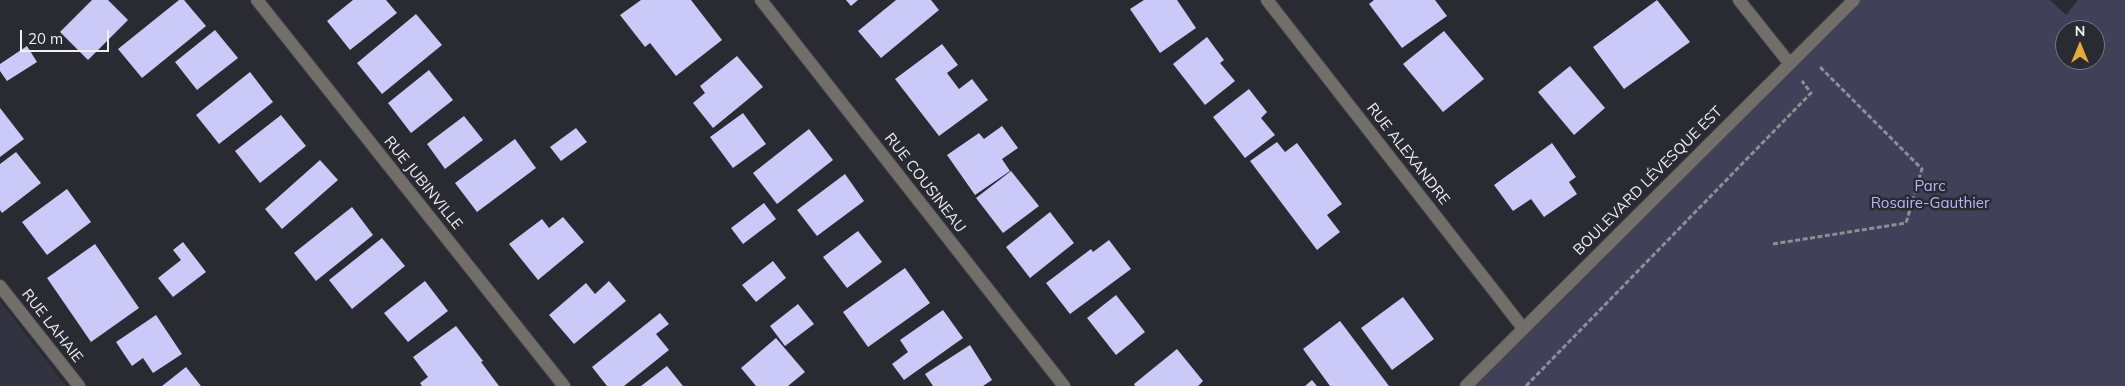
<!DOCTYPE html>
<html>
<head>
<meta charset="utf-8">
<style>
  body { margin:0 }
  #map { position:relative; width:2125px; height:386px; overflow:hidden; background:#2a2a33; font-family:Mulish,sans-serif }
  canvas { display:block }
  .north { position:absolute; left:2055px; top:20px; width:50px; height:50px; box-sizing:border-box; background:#2a2a33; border:1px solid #787880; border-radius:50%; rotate:0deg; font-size:14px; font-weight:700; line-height:20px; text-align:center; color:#eeeef4 }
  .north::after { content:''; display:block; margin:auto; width:18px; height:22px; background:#e6ac36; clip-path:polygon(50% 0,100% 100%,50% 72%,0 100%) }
  .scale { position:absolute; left:20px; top:30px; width:89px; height:22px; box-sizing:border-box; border:2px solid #eeeef4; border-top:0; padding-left:6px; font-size:15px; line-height:18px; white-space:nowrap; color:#eeeef4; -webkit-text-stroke:4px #2a2a33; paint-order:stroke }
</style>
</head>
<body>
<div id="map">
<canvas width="2125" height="386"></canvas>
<div class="north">N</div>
<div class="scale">20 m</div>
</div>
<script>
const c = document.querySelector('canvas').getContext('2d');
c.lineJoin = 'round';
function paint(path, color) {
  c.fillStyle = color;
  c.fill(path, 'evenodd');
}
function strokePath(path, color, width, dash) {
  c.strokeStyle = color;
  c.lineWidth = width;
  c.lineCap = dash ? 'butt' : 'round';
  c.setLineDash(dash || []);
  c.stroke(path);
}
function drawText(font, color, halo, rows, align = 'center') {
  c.font = font + ' Mulish,sans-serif';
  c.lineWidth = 5;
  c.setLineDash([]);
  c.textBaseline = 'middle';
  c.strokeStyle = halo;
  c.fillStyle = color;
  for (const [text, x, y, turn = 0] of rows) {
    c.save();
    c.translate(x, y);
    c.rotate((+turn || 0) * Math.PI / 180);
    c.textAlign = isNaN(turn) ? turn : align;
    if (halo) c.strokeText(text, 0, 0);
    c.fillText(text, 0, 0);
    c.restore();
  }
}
const built = new Path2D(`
  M0,301L66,386H0Z`);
const green = new Path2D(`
  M1854,0H2050L2066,15L2078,0H2125V386H1465ZM2065,30H2095V60H2065Z`);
const building = new Path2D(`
  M92,0H108L128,20L88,60L60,32Z
  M179,0H184L206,26L142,78L118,49Z
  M353,0H386L397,13L350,50L327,21Z
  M641,0H691L722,40L676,76L650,43L645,47L620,15Z
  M846,0H858L851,6Z
  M896,0H931L939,10L881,58L858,31Z
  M1144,0H1177L1196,28L1160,53L1130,9Z
  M1374,0H1435L1447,16L1402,48L1369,4Z
  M1657,0L1690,42L1624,89L1593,47Z
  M416,14L442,45L382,94L357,63Z
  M215,30L238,58L197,90L175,62Z
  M1444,31L1484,79L1443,112L1403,64Z
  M1207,37L1224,60L1220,63L1235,81L1205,105L1173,64Z
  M942,44L958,65L947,73L959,89L972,79L988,100L939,136L895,79Z
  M27,46L37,62L7,81L0,71V64Z
  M737,56L763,87L713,128L693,103L705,93L700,86Z
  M1570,66L1605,108L1574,135L1538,92Z
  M429,70L453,100L411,133L388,103Z
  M250,72L273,102L219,144L196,115Z
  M1249,89L1267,112L1261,118L1275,135L1245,158L1213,117Z
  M0,108L24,139L0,157Z
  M743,113L766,144L733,168L710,137Z
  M281,115L306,146L260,183L235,151Z
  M464,116L483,140L445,169L427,144Z
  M1002,126L1018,148L1002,159L1010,171L975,195L947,155L979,133L984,139Z
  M576,128L587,142L561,161L550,147Z
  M809,129L833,160L777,204L753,173Z
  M515,139L536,168L477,212L455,183Z
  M1277,142L1285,152L1297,143L1342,204L1327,215L1340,232L1317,250L1250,161Z
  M1552,143L1576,177L1569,182L1577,194L1544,217L1531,199L1513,211L1494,185Z
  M16,152L41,183L2,213L0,210V164Z
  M320,160L338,180L282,229L265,209Z
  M1011,171L1039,206L1003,233L976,198Z
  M845,174L864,201L817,236L797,210Z
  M67,189L91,222L47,255L22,222Z
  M764,203L776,219L743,244L731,228Z
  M352,207L373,235L316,281L294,253Z
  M1050,212L1074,243L1030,278L1006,247Z
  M563,217L584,242L538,280L509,244L542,219L549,228Z
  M858,231L882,262L847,288L823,257Z
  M382,238L405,266L352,309L329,280Z
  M1109,240L1131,269L1070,314L1046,283L1091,249L1093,252Z
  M183,242L206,272L173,297L158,278L181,260L173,250Z
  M95,244L139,308L91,342L47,278Z
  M773,261L786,278L756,302L742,285Z
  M905,268L930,303L868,347L843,312Z
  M425,281L448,311L408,342L384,313Z
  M609,281L626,301L574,344L549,315L586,283L595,294Z
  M1116,295L1145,332L1116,355L1087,318Z
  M1403,297L1434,339L1392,370L1361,328Z
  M798,304L814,324L785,346L770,326Z
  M943,310L963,338L904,380L892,364L908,352L900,340Z
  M660,313L669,324L656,334L669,350L624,386H607L592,367Z
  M156,315L182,354L153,373L143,358L132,366L116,342Z
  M1340,321L1389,386H1330L1303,349Z
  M456,326L483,361L481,362L499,386H422L420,383L428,377L413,357Z
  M776,338L805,372L788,386H756L741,368Z
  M970,345L992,380L983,386H933L925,374Z
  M1177,349L1203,381L1198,386H1135L1134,384Z
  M667,366L683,386H641Z
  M186,367L201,386H162Z
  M1312,380L1317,386H1305Z`);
const path = new Path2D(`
  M1773,244L1906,223L1922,169L1819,66
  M1526,386L1811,93L1802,81`);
const minor = new Path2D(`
  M257,0L564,386
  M761,0L1064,386
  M1267,0L1523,328
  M1739,0L1790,64
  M0,286L79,386
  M1466,386L1854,0`);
const streetNames = [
  ["RUE ALEXANDRE",1408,154,52],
  ["BOULEVARD LÉVESQUE EST",1648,181,-45],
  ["RUE JUBINVILLE",423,183,51],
  ["RUE COUSINEAU",925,183,52],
  ["RUE LAHAIE",52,326,52]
];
const parkNames = [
  ["Parc",1930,186],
  ["Rosaire-Gauthier",1930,203]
];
paint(built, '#323241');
paint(green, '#414059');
paint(building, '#cac9f8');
strokePath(minor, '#45454e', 14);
strokePath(path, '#8e8e95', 3, [5, 2.5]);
strokePath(minor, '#726f6b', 12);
drawText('15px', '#eeeef4', '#2a2a33', streetNames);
drawText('15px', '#b8b5f9', '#2a2a33', parkNames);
</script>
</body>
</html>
